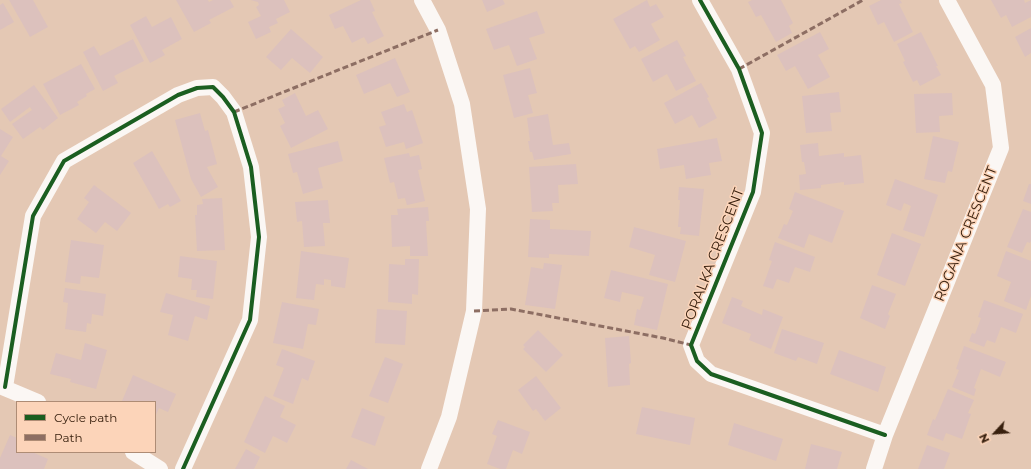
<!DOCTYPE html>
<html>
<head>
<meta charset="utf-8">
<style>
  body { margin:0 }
  #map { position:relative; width:1031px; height:469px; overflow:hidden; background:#e4c8b4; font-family:Montserrat,sans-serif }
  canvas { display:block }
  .legend { position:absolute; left:16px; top:401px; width:140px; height:52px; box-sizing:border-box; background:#fcd4b9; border:1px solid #ae8c75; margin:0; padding:5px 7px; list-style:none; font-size:12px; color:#38200e }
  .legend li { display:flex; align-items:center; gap:8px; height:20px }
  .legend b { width:20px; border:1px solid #ae8c75 }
  .north { position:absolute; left:975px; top:413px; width:40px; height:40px; -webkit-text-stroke:3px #fcd4b9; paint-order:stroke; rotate:244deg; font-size:11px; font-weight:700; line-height:16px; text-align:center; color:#38200e }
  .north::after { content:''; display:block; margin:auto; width:14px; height:18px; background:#38200e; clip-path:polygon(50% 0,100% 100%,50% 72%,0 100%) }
</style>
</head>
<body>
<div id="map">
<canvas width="1031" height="469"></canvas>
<ul class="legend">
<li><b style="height:5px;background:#1b5e20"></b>Cycle path</li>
<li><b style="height:5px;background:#8d6e63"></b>Path</li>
</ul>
<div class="north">N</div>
</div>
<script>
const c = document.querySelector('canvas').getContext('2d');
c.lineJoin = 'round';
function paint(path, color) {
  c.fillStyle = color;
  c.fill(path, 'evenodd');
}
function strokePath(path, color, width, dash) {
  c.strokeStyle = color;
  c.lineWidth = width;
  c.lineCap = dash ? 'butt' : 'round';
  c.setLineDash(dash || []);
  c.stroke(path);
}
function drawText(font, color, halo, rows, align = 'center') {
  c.font = font + ' Montserrat,sans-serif';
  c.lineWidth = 3;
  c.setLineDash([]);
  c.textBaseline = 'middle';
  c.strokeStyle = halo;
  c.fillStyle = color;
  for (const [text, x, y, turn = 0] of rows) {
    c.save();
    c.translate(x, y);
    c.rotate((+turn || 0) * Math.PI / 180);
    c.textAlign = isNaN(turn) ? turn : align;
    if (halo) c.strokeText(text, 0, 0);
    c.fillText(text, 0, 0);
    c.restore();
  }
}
const building = new Path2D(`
  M9,0H33L48,27L30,37Z
  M176,0H208L209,2L213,0H230L234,7L209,20L211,23L194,32Z
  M251,0H284L290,12L276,19L278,23L269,27L271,32L256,39L248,22L261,16L256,7L259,5L258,2Z
  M361,0H370L375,11L372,12L384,36L368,44L364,37L352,43L343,26L335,29L329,15Z
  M482,0H503L505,4L487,12Z
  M647,0L650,7L656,4L664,17L651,24L660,40L639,52L635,46L630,49L613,19Z
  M752,0H781L793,23L789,26L792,33L776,42L761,15L756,17L748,2Z
  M881,0H900L902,3L899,4L913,32L894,42L884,22L878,25L869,6Z
  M991,0H1024L1025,3L1031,0V17L1012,27L1006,15L1001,18Z
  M3,3L14,22L0,30V5Z
  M537,11L545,33L529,38L537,59L517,66L509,45L494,50L486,29Z
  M146,16L152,27L171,17L182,39L162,50L165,55L150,63L130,25Z
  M1031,28V53L1025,57L1015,37Z
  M291,29L323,57L310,73L292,58L281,70L266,57Z
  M820,32L829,49L818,55L830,77L808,89L795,66L786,71L777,55Z
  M921,32L938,66H936L941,75L920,86L917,80L913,82L903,62L905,61L897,44Z
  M133,39L144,61L114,76L118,83L103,91L83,52L94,46L100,56Z
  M677,40L686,56L683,57L696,81L676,91L667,74L653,82L641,59Z
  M395,58L410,92L397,97L390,83L364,94L356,75Z
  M81,64L95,89L86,94L87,96L77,102L79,105L60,115L43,84Z
  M530,68L537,93L528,95L533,113L514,118L503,75Z
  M701,83L709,97L707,98L717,118L699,128L692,115L675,124L664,103Z
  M34,85L58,118L43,130L40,127L23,139L12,124L32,110L30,107L10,122L1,109Z
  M839,92L841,112L830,113L832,131L806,133L802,96Z
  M295,93L306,116L318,110L328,129L291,148L280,126L285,123L278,109L285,106L282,100Z
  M952,93L953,115L939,116L940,132L916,133L914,94Z
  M404,104L407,112L412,110L423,143L406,149L404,142L386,147L379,127L386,125L381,112Z
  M200,113L205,131L208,130L217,164L207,167L209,171L218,187L201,197L191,179L175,120Z
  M548,114L553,145L569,143L571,154L534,160L532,152H530L528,141H530L527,118Z
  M0,129L13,137L1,156L9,161L0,175Z
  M933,136L959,142L952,172L948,171L945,183L924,179Z
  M717,138L722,161L709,163L711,175L686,179L684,165L660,169L657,149Z
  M338,141L343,161L318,168L323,188L303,194L297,172L293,173L288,154Z
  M818,143L819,156L844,153V157L861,155L864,183L844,185V182L821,185V188L800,190L799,175L806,174L804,162H802L800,145Z
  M152,151L181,201L170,207L168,204L159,209L133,163Z
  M409,153L410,157L419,155L422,169L418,170L425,201L407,205L405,198L398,199L394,182L390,183L384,158Z
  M576,164L578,184L558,185L559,203H552L553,211L532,212L529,167Z
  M895,179L938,195L924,237L903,230L911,206L904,203L901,211L886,205Z
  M1029,184H1031V204L1023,201Z
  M94,185L131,213L117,231L105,222L96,233L77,219L89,202L84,198Z
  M679,187L704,189L699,236L680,234L681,227H678L680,200H678Z
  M795,192L844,211L832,243L809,234L804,248L778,238L784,224L787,225L793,211L789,209Z
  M222,198L225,250L197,251L195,215H197V205L203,204L202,199Z
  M328,200L330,223H323L325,246L304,247L302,221L297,222L295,202Z
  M428,207L429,221H426L428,256H410V246L392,247L391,215H398L397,209Z
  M1023,209L1031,212V241L1030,243L1027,242L1022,253L1007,247Z
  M530,219L550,220V229L591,231L589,256L549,254V258L528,257Z
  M634,227L686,241L675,282L649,275L655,255L629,247Z
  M892,233L921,244L905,286L877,275Z
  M71,240L104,245L99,278L81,276L80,284L65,282Z
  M775,242L815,257L810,272L795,267L789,283L777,279L773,289L763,286L772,261L769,260Z
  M301,251L349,258L345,288L331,286V280L324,279V285L316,284L314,300L296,298Z
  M1006,251L1031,261V296L1026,310L1004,301L1011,282L997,276Z
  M180,256L217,261L213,299L196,297L197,290H191L192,279L178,277Z
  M405,259H419L418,295L412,294V304L388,302L389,264L405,265Z
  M544,263L562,265L555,309L525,305L531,267L543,269Z
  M611,270L668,284L657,330L634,325L637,309L640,310L644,297L622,292L620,302L604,298Z
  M872,285L896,294L888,314L890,316L885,329L860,318Z
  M65,288L106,294L103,316L92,314L91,324L87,323L86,332L65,329L68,303L63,302Z
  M166,293L210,306L207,320L195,316L188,341L168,335L173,315L160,312Z
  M732,297L743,301L741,306L762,315L763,309L783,317L771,349L749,340L751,334L722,323Z
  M984,300L1023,314L1016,333L1001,327L995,343L987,340L984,347L969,341L972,333L975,334L981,318L978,317Z
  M282,302L319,309L316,325L308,324L303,349L273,343Z
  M377,309L407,311L405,345L375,343Z
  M782,329L824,343L817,364L798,357L796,361L774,353Z
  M538,330L563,355L546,372L523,349L525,347L523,345Z
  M629,336L631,363L629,364L630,385L608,387L605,338Z
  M85,343L107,350L96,389L70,382L71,379L50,374L56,353L81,360Z
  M964,346L1006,362L1000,377L981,369L974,388L976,389L974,396L952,387L959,370L956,369Z
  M282,349L315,361L308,381L302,378L293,404L273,396L284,368L276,365Z
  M839,350L886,367L878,392L830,374Z
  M385,357L403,364L388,403L369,396Z
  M133,375L176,394L168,412L159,408L155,417V402H125L122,401Z
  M536,376L561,408L545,421L536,409L533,411L518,390Z
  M948,389L974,400L968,413L971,414L962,439L946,433L943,441L927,435L933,419L935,420Z
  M265,396L285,406L280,417L296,425L287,443L273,436L265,453L244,442Z
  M642,407L695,418L690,445L636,434Z
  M362,408L385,417L375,446L351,437Z
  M498,420L530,432L522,454L513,450L506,469H500L487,464L497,436L492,434Z
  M734,423L783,439L776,461L728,445Z
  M10,435L17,438V452H32L48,459L44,469H0V458Z
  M811,444L842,452L837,469H805Z
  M927,445L950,453L944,469H918Z
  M246,449L260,457L254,469H235Z
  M351,460L368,469H346Z`);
const street = new Path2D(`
  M422,0L438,30L462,104L478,209L474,311L449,417L429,469
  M700,0L739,69L762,133L753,192L691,345L697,361L711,374L885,435
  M0,386L38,402
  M5,387L33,216L64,161L178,95L197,88L213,87L223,97L234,112L251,167L259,237L250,320L183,469
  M133,452L160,469
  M874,469L885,435L1001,148L993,85L947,0`);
const quiet = new Path2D(`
  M739,69L863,0
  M234,112L438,30
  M474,311L511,309L663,338L691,345`);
const cycleway = new Path2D(`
  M700,0L739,69L762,133L753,192L691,345L697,361L711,374L885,435
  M5,387L33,216L64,161L178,95L197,88L213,87L223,97L234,112L251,167L259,237L250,320L183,469`);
const streetNames = [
  ["ROGANA CRESCENT",966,234,-68],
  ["PORALKA CRESCENT",713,259,-69]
];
paint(building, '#dcc1bd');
strokePath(street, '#fbf7f4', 16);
strokePath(quiet, '#8d6e63', 3, [6, 3]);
strokePath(cycleway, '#1b5e20', 4);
drawText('14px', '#38200e', '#fcd4b9', streetNames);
</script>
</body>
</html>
